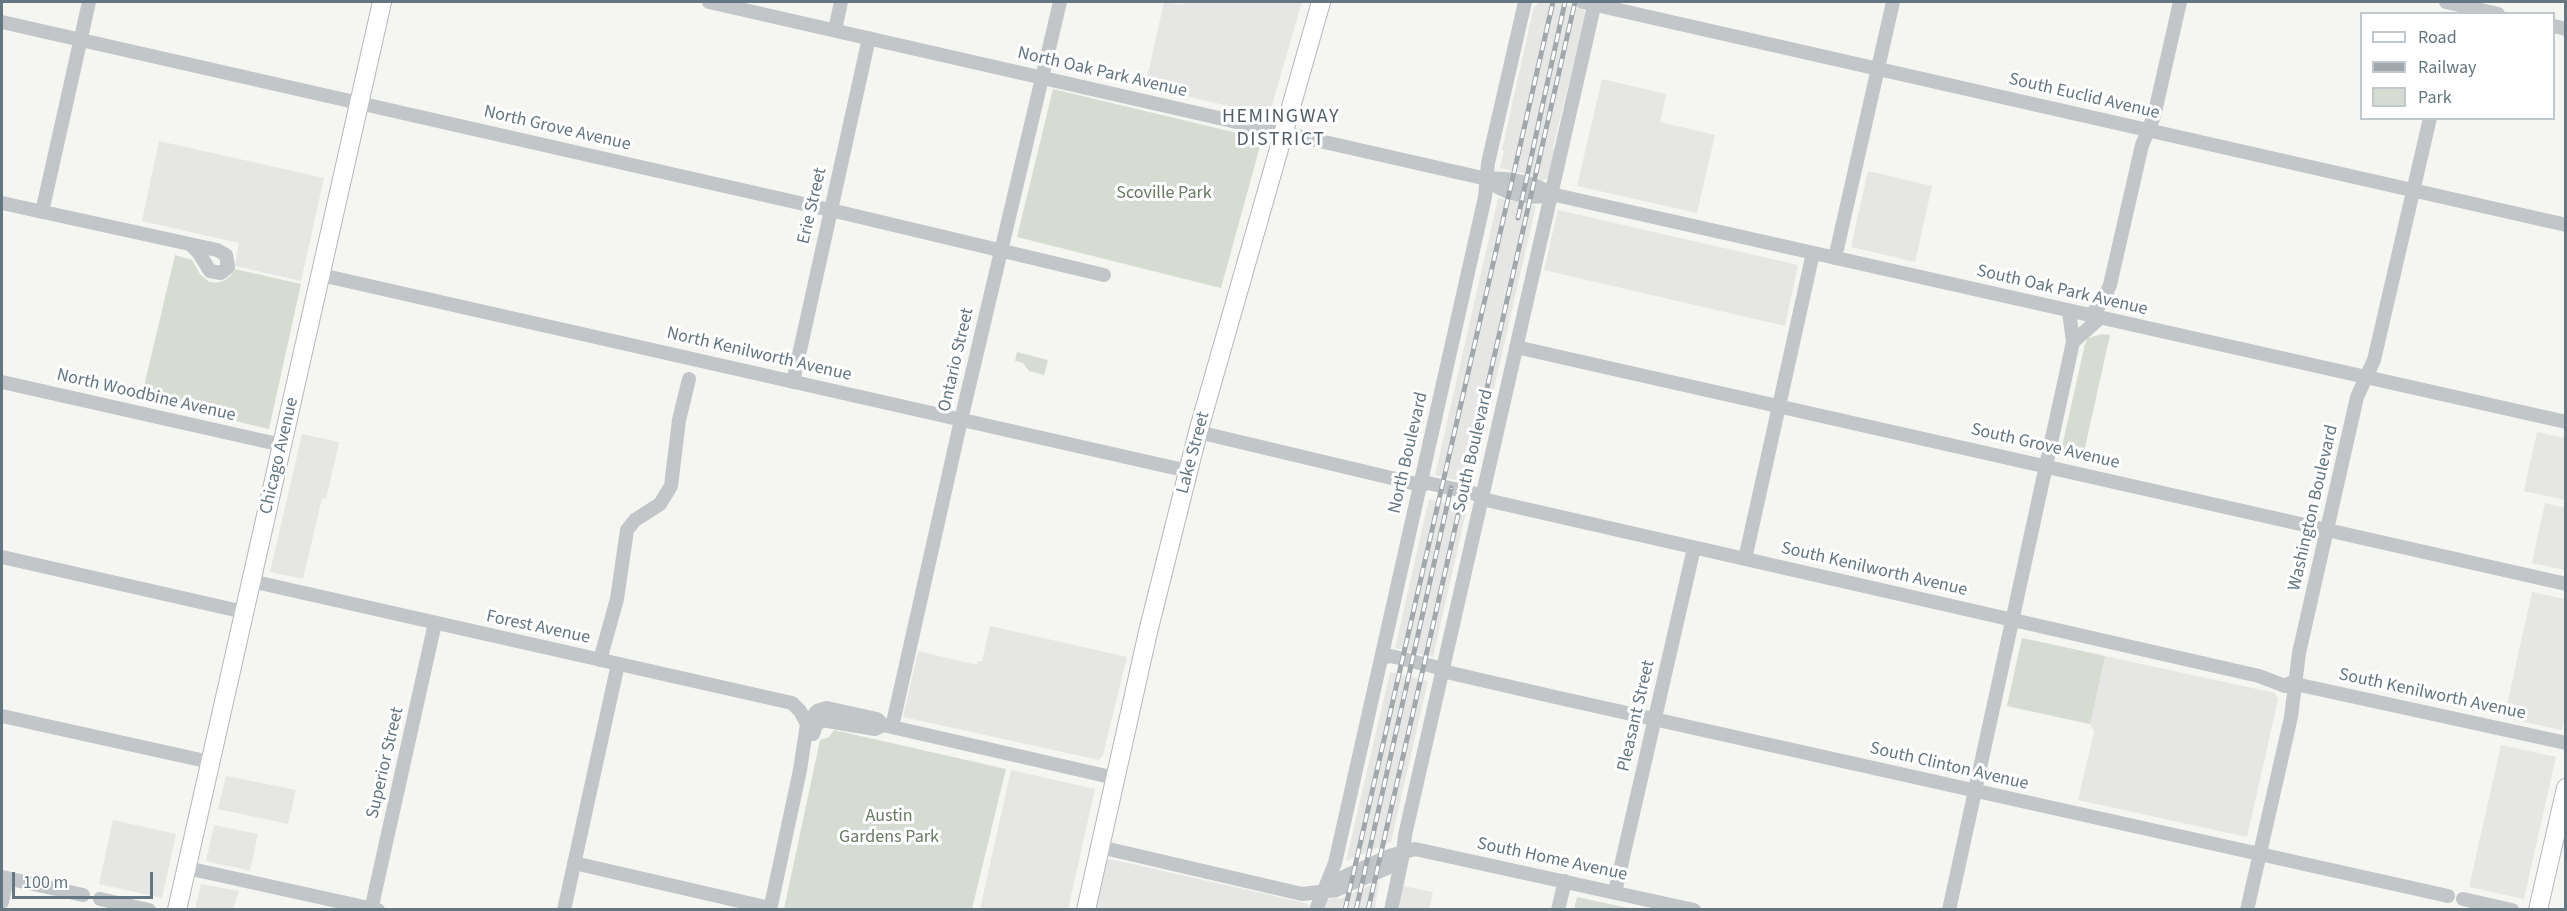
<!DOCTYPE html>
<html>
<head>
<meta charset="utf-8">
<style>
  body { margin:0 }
  #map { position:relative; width:2567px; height:911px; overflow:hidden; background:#f5f5f1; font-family:"Source Sans 3",sans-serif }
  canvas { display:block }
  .frame { position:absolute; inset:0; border:3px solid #647682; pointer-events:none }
  .legend { position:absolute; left:2360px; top:12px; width:195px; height:108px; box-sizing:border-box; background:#fff; border:2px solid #c1c8cd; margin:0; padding:8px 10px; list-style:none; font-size:18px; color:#647682 }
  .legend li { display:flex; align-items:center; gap:12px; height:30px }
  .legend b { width:30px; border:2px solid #c1c8cd }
  .scale { position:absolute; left:12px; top:872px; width:141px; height:27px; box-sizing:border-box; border:3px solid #647682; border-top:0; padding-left:8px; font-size:18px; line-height:21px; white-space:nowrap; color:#647682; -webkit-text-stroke:4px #fff; paint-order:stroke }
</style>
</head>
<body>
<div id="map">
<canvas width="2567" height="911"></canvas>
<div class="frame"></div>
<ul class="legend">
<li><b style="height:8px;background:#fff"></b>Road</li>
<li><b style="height:8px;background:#a1a8ac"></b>Railway</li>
<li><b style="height:16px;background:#d6dcd2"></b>Park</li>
</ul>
<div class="scale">100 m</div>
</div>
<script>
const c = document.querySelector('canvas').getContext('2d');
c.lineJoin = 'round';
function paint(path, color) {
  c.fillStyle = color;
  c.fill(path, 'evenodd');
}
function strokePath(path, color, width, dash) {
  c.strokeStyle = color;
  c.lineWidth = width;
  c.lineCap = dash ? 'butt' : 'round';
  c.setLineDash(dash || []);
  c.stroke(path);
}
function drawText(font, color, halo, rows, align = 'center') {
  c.font = font + ' "Source Sans 3",sans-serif';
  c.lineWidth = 6;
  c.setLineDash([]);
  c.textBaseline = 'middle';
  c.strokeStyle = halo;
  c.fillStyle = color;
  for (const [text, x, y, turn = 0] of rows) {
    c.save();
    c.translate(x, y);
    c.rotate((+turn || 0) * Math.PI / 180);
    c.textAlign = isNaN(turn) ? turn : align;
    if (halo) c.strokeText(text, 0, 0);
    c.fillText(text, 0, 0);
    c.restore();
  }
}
const built = new Path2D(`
  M1164,2L1183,5L1184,2H1302L1269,115L1145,87Z
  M1538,2H1560L1577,9L1578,5L1586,13L1553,147L1555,154L1550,177L1540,182L1539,177L1500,168L1504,151L1502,150L1534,6L1536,7Z
  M1602,79L1666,94L1660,122L1715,135L1697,213L1577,186Z
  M159,141L324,178L301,281L235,266L239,243L142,221Z
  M1868,171L1932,186L1915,262L1851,247Z
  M1498,198L1536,206L1472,484L1435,475Z
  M1558,210L1798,265L1785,326L1544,270Z
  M2537,432L2565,438V500L2524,491Z
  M302,434L339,442L326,499L322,498L303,579L270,572Z
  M1429,499L1467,508L1433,657L1395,648Z
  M2545,503L2565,508V570L2532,563Z
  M2532,592L2565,599L2566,713L2562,730L2504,718Z
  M990,626L1127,657L1103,755L1099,760L903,717L918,651L977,665L978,661H982Z
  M2022,638L2275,693L2278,700L2247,837L2078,800L2094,732L2090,724L2007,706Z
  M1390,672L1428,681L1391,842L1346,861Z
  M2501,745L2556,757L2524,899L2469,887Z
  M1011,770L1095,789L1068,909H980Z
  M226,776L296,790L288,824L218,809Z
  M113,820L176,834L162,898L99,884Z
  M214,825L258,834L250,871L206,861Z
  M1110,859L1301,902L1307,904L1310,909L1092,910L1105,861Z
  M1379,881L1375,909L1320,910L1326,901L1339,894L1338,900Z
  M201,884L239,891L233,909H195Z
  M1403,886L1433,892L1429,909H1398Z`);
const green = new Path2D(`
  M1053,89L1262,139L1221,288L1017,237Z
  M175,255L192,260L200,274L209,282C221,284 229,280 235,269L301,284L269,429L141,399Z
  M2103,334L2110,335L2082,461L2060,456L2085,344L2088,338Z
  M1017,352L1048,360L1044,375L1029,371L1023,363L1015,361Z
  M2022,638L2105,656L2090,724L2007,706Z
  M834,730L1006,769L972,909H784L820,740L829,737Z
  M1577,897L1633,909H1574Z`);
const minor = new Path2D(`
  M709,2L1487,179C1506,177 1535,182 1551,194L2566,422
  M1583,2L2566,225
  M2446,2L2498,14
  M2,22L839,212L1104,275
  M2554,26L2566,29
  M835,30L841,2
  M1487,179C1501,193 1532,201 1551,194
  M2,203L217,250L226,255L228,267L221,273L210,271L199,253L191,245
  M42,212L89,2
  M1835,258L1893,2
  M321,275L1188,471
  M2090,316L2103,301L2110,285L2142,145L2154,116L2180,2
  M2073,342L2100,318
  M1516,347L2566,584
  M2,382L282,445
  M793,382L869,38
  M1198,432L1421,485L1428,483L1476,494L1482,499L2259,676L2285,686L2290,683L2309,687L2566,743
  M2,557L244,612
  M1745,559L1813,253
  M251,581L792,703L800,711L807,724L800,770L770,910
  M1382,658L1391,656L1436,667L1442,671L1555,697L2448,896
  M600,660L617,599L627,530L635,520L660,504L671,486L679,420L689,379
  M2,716L210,762
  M807,724L817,711L827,708L877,719L883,725L1115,778
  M892,727L961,420L1060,2
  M813,734L816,725L822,720L875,729L883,725
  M1100,847L1302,894L1336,890L1387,868L1401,855
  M574,863L770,908
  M187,868L378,910
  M2,877L83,895
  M1326,889L1339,879L1389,856L1415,849L1694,910
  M1615,892L1694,548
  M100,899L149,910
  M2463,899L2512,910
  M2,902L7,878
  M371,910L435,623
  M564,910L618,664
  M1316,910L1335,863L1485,197L1488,163L1525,2
  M1391,910L1403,854L1405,835L1595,2
  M1558,910L1565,881
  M1949,910L2073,342L2069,311
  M2247,910L2291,717L2299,653L2357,397L2374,360L2430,118`);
const major = new Path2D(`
  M177,910L382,2
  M1086,910L1148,632L1198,432L1321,2
  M2538,910L2566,788`);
const rail = new Path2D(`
  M1518,218L1565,2
  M1345,910L1553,2
  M1356,910L1451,488
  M1368,910L1575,2`);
const streetNames = [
  ["North Oak Park Avenue",1102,73,13],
  ["South Euclid Avenue",2084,97,13],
  ["North Grove Avenue",557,129,13],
  ["Erie Street",813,206,-77],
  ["South Oak Park Avenue",2062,291,13],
  ["North Kenilworth Avenue",759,355,13],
  ["Ontario Street",957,360,-77],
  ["North Woodbine Avenue",146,396,13],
  ["South Grove Avenue",2045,447,13],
  ["South Boulevard",1474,451,-77],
  ["Lake Street",1194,453,-75],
  ["North Boulevard",1409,453,-77],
  ["Chicago Avenue",280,456,-77],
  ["Washington Boulevard",2314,508,-77],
  ["South Kenilworth Avenue",1874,570,13],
  ["Forest Avenue",538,628,12],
  ["South Kenilworth Avenue",2432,695,12],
  ["Pleasant Street",1637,716,-77],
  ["Superior Street",386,763,-77],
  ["South Clinton Avenue",1949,767,13],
  ["South Home Avenue",1552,860,12]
];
const parkNames = [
  ["Scoville Park",1164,194],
  ["Austin",889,817],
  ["Gardens Park",889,838]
];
const neighbourhoodNames = [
  ["HEMINGWAY",1281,118],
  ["DISTRICT",1281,141]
];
paint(built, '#e6e6e5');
paint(green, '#d6dcd2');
strokePath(major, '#b3b8bb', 20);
strokePath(minor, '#c2c6c9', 14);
strokePath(major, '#fff', 18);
strokePath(rail, '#a1a8ac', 5);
strokePath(rail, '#fff', 3, [9]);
drawText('18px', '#647682', '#fff', streetNames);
drawText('18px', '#687a63', '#fff', parkNames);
c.letterSpacing = '1.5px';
drawText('20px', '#525f68', '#fff', neighbourhoodNames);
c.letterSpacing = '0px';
</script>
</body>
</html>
